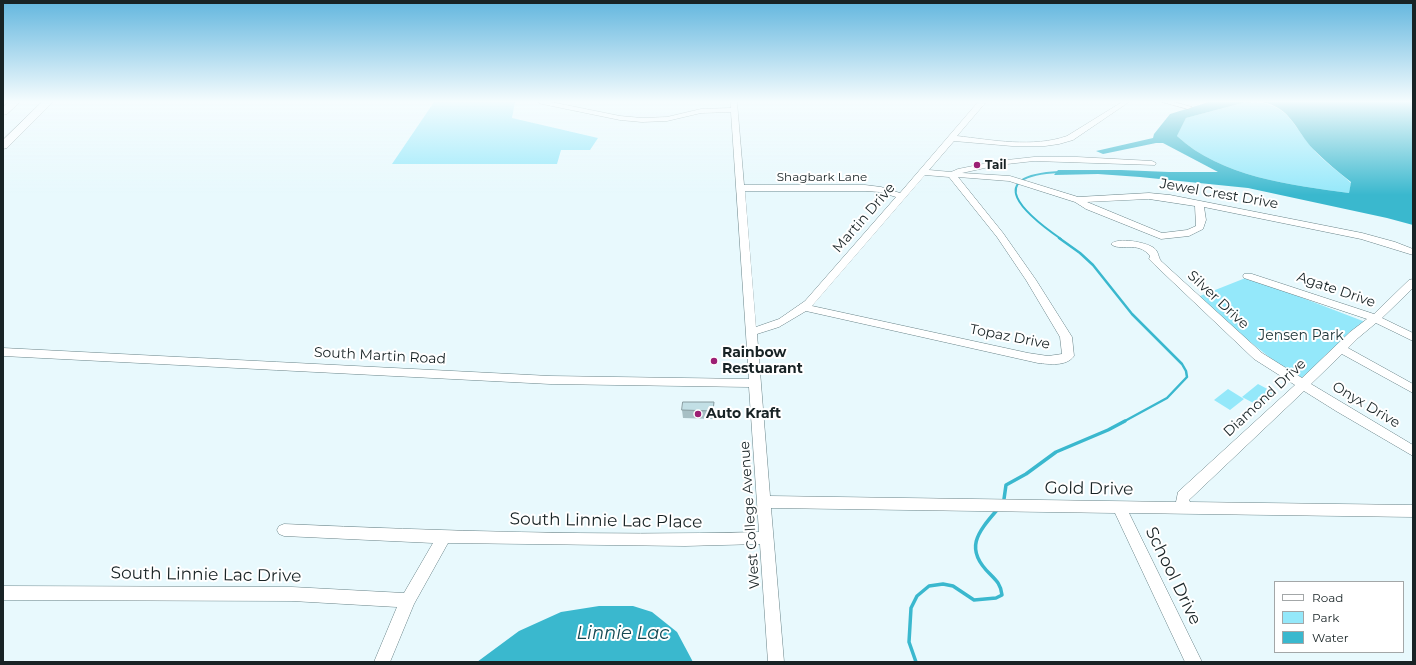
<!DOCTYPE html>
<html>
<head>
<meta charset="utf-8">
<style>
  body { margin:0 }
  #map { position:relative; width:1416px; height:665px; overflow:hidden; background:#e8f9fd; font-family:Montserrat,sans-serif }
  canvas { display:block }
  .frame { position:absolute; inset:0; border:4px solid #182325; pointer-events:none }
  .legend { position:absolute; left:1274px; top:581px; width:130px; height:72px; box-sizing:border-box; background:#fff; border:1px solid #a3a7a8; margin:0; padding:5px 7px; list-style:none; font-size:12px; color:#182325 }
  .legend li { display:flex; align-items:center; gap:8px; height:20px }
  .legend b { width:20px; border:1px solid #a3a7a8 }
</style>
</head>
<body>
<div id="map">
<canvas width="1416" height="665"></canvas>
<div class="frame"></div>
<ul class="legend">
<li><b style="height:5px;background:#fff"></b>Road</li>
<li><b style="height:11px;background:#94e8fa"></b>Park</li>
<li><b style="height:11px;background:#3ab8ce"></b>Water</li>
</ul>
</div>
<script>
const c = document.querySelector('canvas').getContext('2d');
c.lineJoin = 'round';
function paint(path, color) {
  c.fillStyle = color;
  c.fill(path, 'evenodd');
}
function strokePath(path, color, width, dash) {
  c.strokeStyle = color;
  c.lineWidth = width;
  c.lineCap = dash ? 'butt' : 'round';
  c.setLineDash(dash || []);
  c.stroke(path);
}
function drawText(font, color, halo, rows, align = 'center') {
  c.font = font + ' Montserrat,sans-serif';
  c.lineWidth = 4;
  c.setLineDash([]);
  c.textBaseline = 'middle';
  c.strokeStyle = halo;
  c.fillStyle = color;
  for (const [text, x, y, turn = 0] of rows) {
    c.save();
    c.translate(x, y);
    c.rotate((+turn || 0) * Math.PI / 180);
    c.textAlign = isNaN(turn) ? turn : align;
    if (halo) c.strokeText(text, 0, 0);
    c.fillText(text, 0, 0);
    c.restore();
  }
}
const green = new Path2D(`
  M434,102H515L512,118L598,138L590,150H561L557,164H392Z
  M1246,102C1288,102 1289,120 1312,148C1323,161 1338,171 1351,183L1349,193C1291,185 1221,177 1177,136L1186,118Z
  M1248,277L1368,323L1303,384L1195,298Z
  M1258,384L1275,393L1259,406L1242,397Z
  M1228,389L1244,399L1230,410L1214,400Z`);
const water = new Path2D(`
  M1209,102H1246L1186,118L1177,136C1221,177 1291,185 1349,193L1351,182C1338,172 1325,161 1313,149C1296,131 1291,107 1262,102H1413V225L1387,218L1248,188L1140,177L1098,174L1054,175L1058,170H1121L1169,172H1218L1163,143H1156L1103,154L1096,151L1153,138L1154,134L1170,114Z
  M599,606H633L652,612L677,632L693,662H477L519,631L561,612Z`);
const streamFar2 = new Path2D(`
  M1059,172C981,176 1025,214 1061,239`);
const streamFar1 = new Path2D(`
  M1059,238L1080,253L1093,265L1132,314L1182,364L1186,371L1187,377L1167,398L1123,422`);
const stream = new Path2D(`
  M1004,499L1006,485L1026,474L1056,452L1108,430L1125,421
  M916,662L909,642L911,608L917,596L929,586L943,584L953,586L974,600L996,598L1002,595C1001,585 997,581 990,574C964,549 977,533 997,510`);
const minor = new Path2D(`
  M538,102H551L620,116L642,118L667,117L701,109L731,108V102H737L744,185H865L881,187L900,193L978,102H986L957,136C992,140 1033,148 1067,136L1122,102H1129L1073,140L1059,144L1045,146H1012L954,141L929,170L951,172L958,169L998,161L1034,157H1077L1152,161L1156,163L1155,165L1034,161L998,165L962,173L1010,176L1078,197L1149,193L1170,195L1362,233L1395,242L1413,249V255L1361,239L1204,207L1206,220L1203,229L1189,236L1161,239L1086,209L1075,202L1009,181L958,177L1003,233L1036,280L1072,337L1074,356C1066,367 1049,364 1038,363L806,311L779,327L757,334L770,496L1176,502L1178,492L1295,385L1254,359L1155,265L1149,259L1150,256C1138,240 1119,252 1111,244C1118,237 1146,242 1154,248C1159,252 1158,257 1161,261L1262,353L1302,378L1350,332L1367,319L1244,278L1243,276L1244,274H1252L1374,314L1409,280L1413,279V288L1382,318L1413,333V341L1376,323L1358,338L1348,348L1413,384V393L1342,354L1311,384L1413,445V456L1336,411L1304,391L1189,500L1190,502L1413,505V517L1129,513L1202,662H1185L1115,513L771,508L784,662H768L760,544L685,546L448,543L414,604L390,662H374L397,607L292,601L3,600V586L292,587L404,593L433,543L284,536L279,534L277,530L279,526L284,524C442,531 601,536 759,532L749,387L550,384L3,356V348L550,376L749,379L731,112L701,113L667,121L642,122L620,120L542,104ZM925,175L949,177L997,237L1026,280L1060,337L1062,354L1048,356L1028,353L812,306ZM745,191H865L880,192L896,197L805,301L779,319L756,327ZM1149,199L1195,206L1196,226L1187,230L1162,233L1087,202Z
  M1162,102H1174L1192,107L1188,109Z`);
const highway = new Path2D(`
  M9,102H20L7,114L3,115V107Z
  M42,102H53L7,148L3,149V140Z`);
const wall = new Path2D(`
  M714,402L713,419L683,418L682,410Z`);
const building = new Path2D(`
  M683,402H714L713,411L682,410Z`);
const markers = [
  [977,165,4,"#9c1f74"],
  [714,361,4,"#9c1f74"],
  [698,414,4,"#9c1f74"]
];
const farPoinames = [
  ["Tail",985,165]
];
const farStreetnames = [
  ["Shagbark Lane",822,177]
];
const streetNames = [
  ["Jewel Crest Drive",1219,194,10],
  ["Martin Drive",864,218,-49],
  ["Agate Drive",1336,290,19],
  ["Silver Drive",1218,300,43],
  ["Topaz Drive",1010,337,11],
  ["South Martin Road",380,356,3],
  ["Diamond Drive",1265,398,-43],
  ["Onyx Drive",1366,405,31],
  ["West College Avenue",750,515,-94]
];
const parkNames = [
  ["Jensen Park",1301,336]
];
const poiNames = [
  ["Rainbow",722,353],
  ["Restuarant",722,369],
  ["Auto Kraft",706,414]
];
const nearStreetnames = [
  ["Gold Drive",1089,489,1],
  ["South Linnie Lac Place",606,521,1],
  ["South Linnie Lac Drive",206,575,1],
  ["School Drive",1173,576,64]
];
const nearWaternames = [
  ["Linnie Lac",623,634]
];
paint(green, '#94e8fa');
paint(water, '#3ab8ce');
strokePath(streamFar2, '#3ab8ce', 2);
strokePath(streamFar1, '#3ab8ce', 2.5);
strokePath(stream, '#3ab8ce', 3.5);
strokePath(minor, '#698489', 1);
strokePath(highway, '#698489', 1);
paint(minor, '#fff');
paint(highway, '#fff');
paint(wall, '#a7c0c5');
paint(building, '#c2dfe5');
strokePath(building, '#889ca0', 1);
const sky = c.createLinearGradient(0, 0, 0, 195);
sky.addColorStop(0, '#62b6de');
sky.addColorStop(0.52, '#f5fcfe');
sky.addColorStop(1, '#f5fcfe00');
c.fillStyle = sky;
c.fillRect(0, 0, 1416, 195);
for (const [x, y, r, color] of markers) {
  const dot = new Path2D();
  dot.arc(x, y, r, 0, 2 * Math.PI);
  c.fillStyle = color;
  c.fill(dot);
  strokePath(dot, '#fff', 1.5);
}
drawText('bold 12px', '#182325', '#fff', farPoinames, 'left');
drawText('12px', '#182325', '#fff', farStreetnames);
drawText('14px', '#182325', '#fff', streetNames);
drawText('14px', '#1d3337', '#fff', parkNames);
drawText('bold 14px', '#182325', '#fff', poiNames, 'left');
drawText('17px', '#182325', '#fff', nearStreetnames);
drawText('italic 18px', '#144953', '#fff', nearWaternames);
</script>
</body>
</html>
